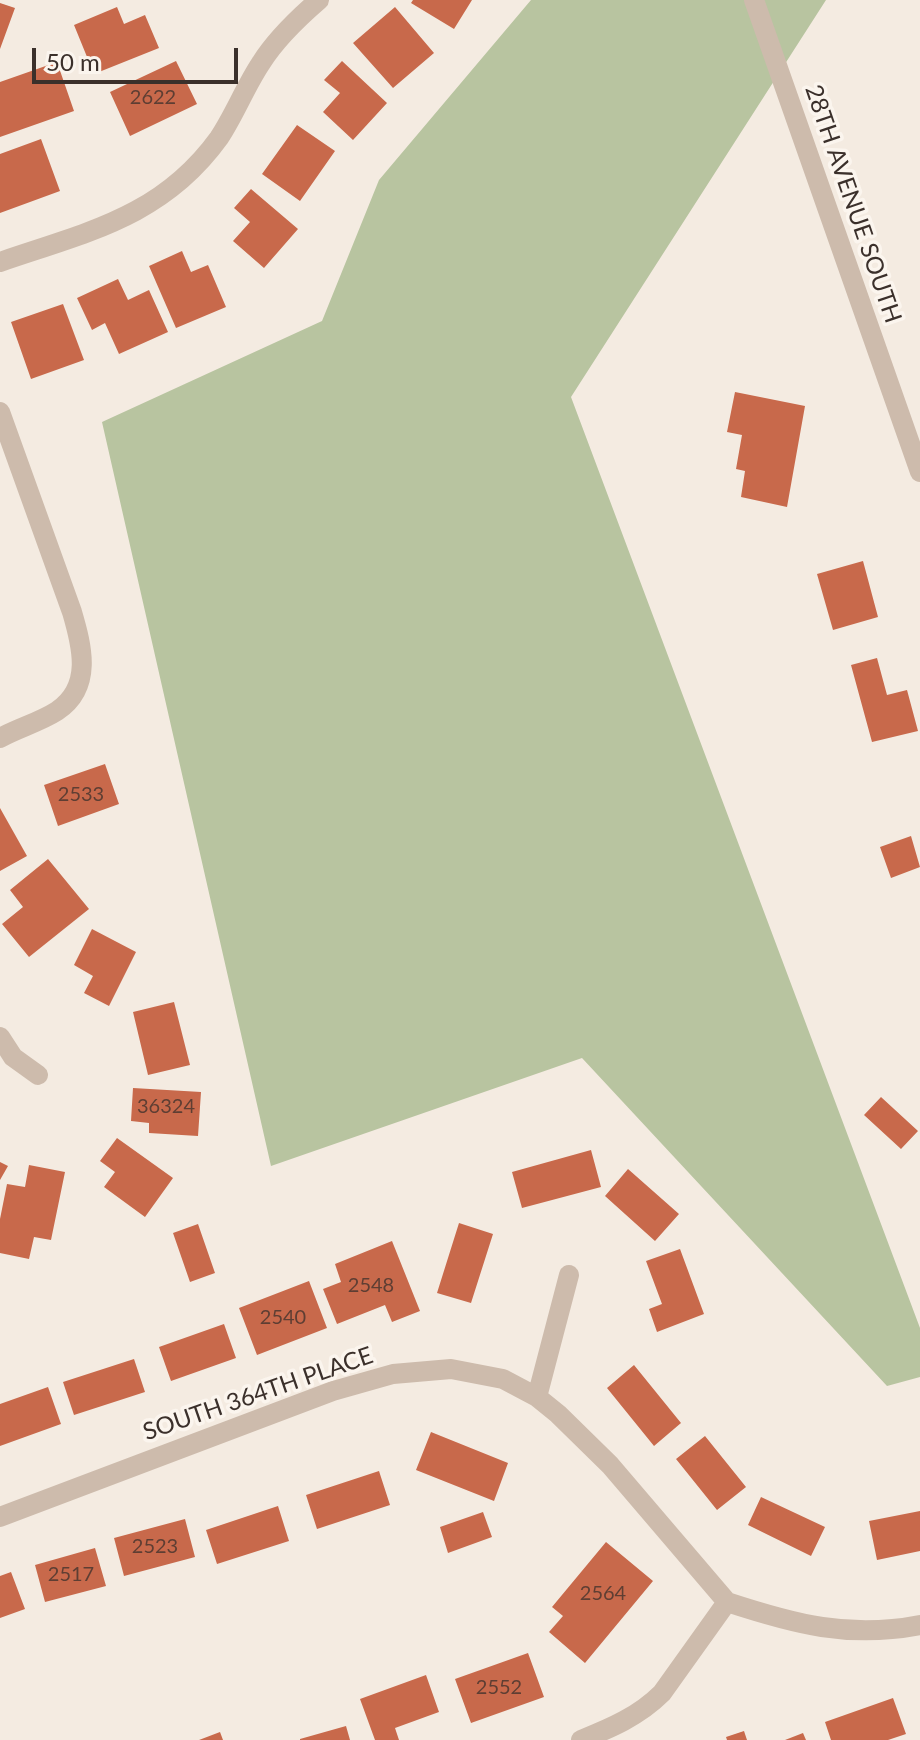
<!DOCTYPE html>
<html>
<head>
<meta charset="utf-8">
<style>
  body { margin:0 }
  #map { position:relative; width:920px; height:1740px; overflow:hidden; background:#f4ebe1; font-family:Lato,sans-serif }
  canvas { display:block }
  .scale { position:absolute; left:32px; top:48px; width:206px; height:36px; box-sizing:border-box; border:4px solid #3b302b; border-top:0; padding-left:10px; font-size:24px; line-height:28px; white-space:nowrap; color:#3b302b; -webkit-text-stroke:6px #fbf5ee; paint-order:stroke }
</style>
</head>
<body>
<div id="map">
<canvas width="920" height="1740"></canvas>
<div class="scale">50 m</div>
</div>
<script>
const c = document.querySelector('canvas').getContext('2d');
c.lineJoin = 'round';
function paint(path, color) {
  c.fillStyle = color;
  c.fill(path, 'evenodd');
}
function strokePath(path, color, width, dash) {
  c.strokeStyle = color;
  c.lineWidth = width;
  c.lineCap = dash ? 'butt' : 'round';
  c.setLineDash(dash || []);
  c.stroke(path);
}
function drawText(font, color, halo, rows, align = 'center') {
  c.font = font + ' Lato,sans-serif';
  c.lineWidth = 7;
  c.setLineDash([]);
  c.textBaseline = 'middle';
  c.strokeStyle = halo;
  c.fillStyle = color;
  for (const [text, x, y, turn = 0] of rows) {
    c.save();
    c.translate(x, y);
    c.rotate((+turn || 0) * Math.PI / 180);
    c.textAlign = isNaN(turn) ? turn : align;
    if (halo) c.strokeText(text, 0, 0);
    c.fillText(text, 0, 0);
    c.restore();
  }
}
const green = new Path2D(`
  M531,0H826L571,397L920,1328V1377L887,1386L582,1058L271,1166L102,422L322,321L379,180Z`);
const building = new Path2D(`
  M413,0H472L454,29L411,3Z
  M0,3L15,8L0,49Z
  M117,7L124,24L145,15L159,48L94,74L74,25Z
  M395,7L434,53L393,88L353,43Z
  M176,61L197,104L130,136L110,92Z
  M342,61L387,103L353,140L323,112L340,93L324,80Z
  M57,62L74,111L0,137V82Z
  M297,125L335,151L300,201L262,174Z
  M41,139L60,191L0,213V154Z
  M251,189L298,229L264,268L233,241L250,222L234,208Z
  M182,251L191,272L208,265L226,307L176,328L149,266Z
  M118,279L128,300L149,290L168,332L119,354L105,323L92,330L77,298Z
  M63,304L84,360L31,379L11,322Z
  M735,392L805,406L787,507L741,497L745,471L736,469L742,435L727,432Z
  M863,561L878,617L833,630L817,574Z
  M877,658L887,695L907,690L918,731L872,742L851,665Z
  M105,764L119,804L58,826L44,785Z
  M0,808L27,856L0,871Z
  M911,836L920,867L891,878L880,847Z
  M48,859L89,909L29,957L2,924L23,907L10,890Z
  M92,929L136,952L109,1006L84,993L93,976L74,965Z
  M174,1002L190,1065L148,1075L133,1012Z
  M133,1088L201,1092L198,1136L149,1133V1123L131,1121Z
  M881,1097L918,1131L901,1149L864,1115Z
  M117,1138L173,1178L145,1217L104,1187L115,1172L100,1161Z
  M591,1150L601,1187L522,1208L512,1172Z
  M0,1162L8,1166L0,1180Z
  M29,1165L65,1172L51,1240L34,1237L29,1259L0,1253V1219L7,1184L25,1187Z
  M628,1169L679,1214L655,1241L605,1196Z
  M459,1223L493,1234L471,1303L437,1293Z
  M198,1224L215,1273L190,1282L173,1233Z
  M392,1241L420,1311L392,1322L385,1305L337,1324L323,1289L341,1282L335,1264Z
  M680,1249L704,1314L657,1332L649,1309L662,1304L646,1261Z
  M309,1281L327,1328L257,1355L239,1308Z
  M224,1324L236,1358L171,1381L159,1347Z
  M134,1359L145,1392L74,1415L63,1382Z
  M634,1365L681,1423L654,1446L607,1388Z
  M48,1387L61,1424L0,1446V1404Z
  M431,1432L508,1463L494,1501L416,1470Z
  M705,1436L746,1487L717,1510L676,1459Z
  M379,1471L390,1505L317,1529L306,1495Z
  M761,1497L825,1527L811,1556L748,1525Z
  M278,1506L289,1541L217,1564L206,1530Z
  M920,1511V1551L877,1560L869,1521Z
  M483,1512L492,1537L448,1553L440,1527Z
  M185,1519L195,1557L124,1576L114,1538Z
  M606,1542L653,1581L585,1663L549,1632L563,1616L552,1607Z
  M95,1548L106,1586L45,1602L35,1565Z
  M11,1572L25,1609L0,1618V1576Z
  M528,1653L544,1697L471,1723L455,1679Z
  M426,1675L439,1712L395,1728L399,1740H375L360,1699Z
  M893,1698L906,1734L888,1740H831L825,1722Z
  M346,1726L350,1740H300V1739Z
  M744,1731L747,1740H727L726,1737Z
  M220,1732L223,1740H199Z
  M803,1733L806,1740H785Z`);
const minor = new Path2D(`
  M0,262C87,232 162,217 219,138C235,114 245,87 261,63C276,39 297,19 319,0
  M0,412L72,612C82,646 93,687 57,711C40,722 18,728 0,738
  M0,1037L13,1057L38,1075
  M537,1397L569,1275
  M0,1517L333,1391L393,1374L451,1369L503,1379L537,1397L558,1414L610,1465L727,1602
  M581,1740C611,1728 639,1716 662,1693L727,1602C794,1624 849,1639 920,1625`);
const tertiary = new Path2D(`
  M754,0L920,472`);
const numberNames = [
  ["2622",153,98],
  ["2533",81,795],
  ["36324",166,1107],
  ["2548",371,1286],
  ["2540",283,1318],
  ["2523",155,1547],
  ["2517",71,1575],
  ["2564",603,1594],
  ["2552",499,1688]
];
const streetNames = [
  ["28TH AVENUE SOUTH",853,204,71],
  ["SOUTH 364TH PLACE",258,1394,-19]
];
paint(green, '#b8c4a0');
paint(building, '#c8694b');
strokePath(minor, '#cdbbac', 20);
strokePath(tertiary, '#cdbbac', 20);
drawText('20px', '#5e3e33', null, numberNames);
drawText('24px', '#3b302b', '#fbf5ee', streetNames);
</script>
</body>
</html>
